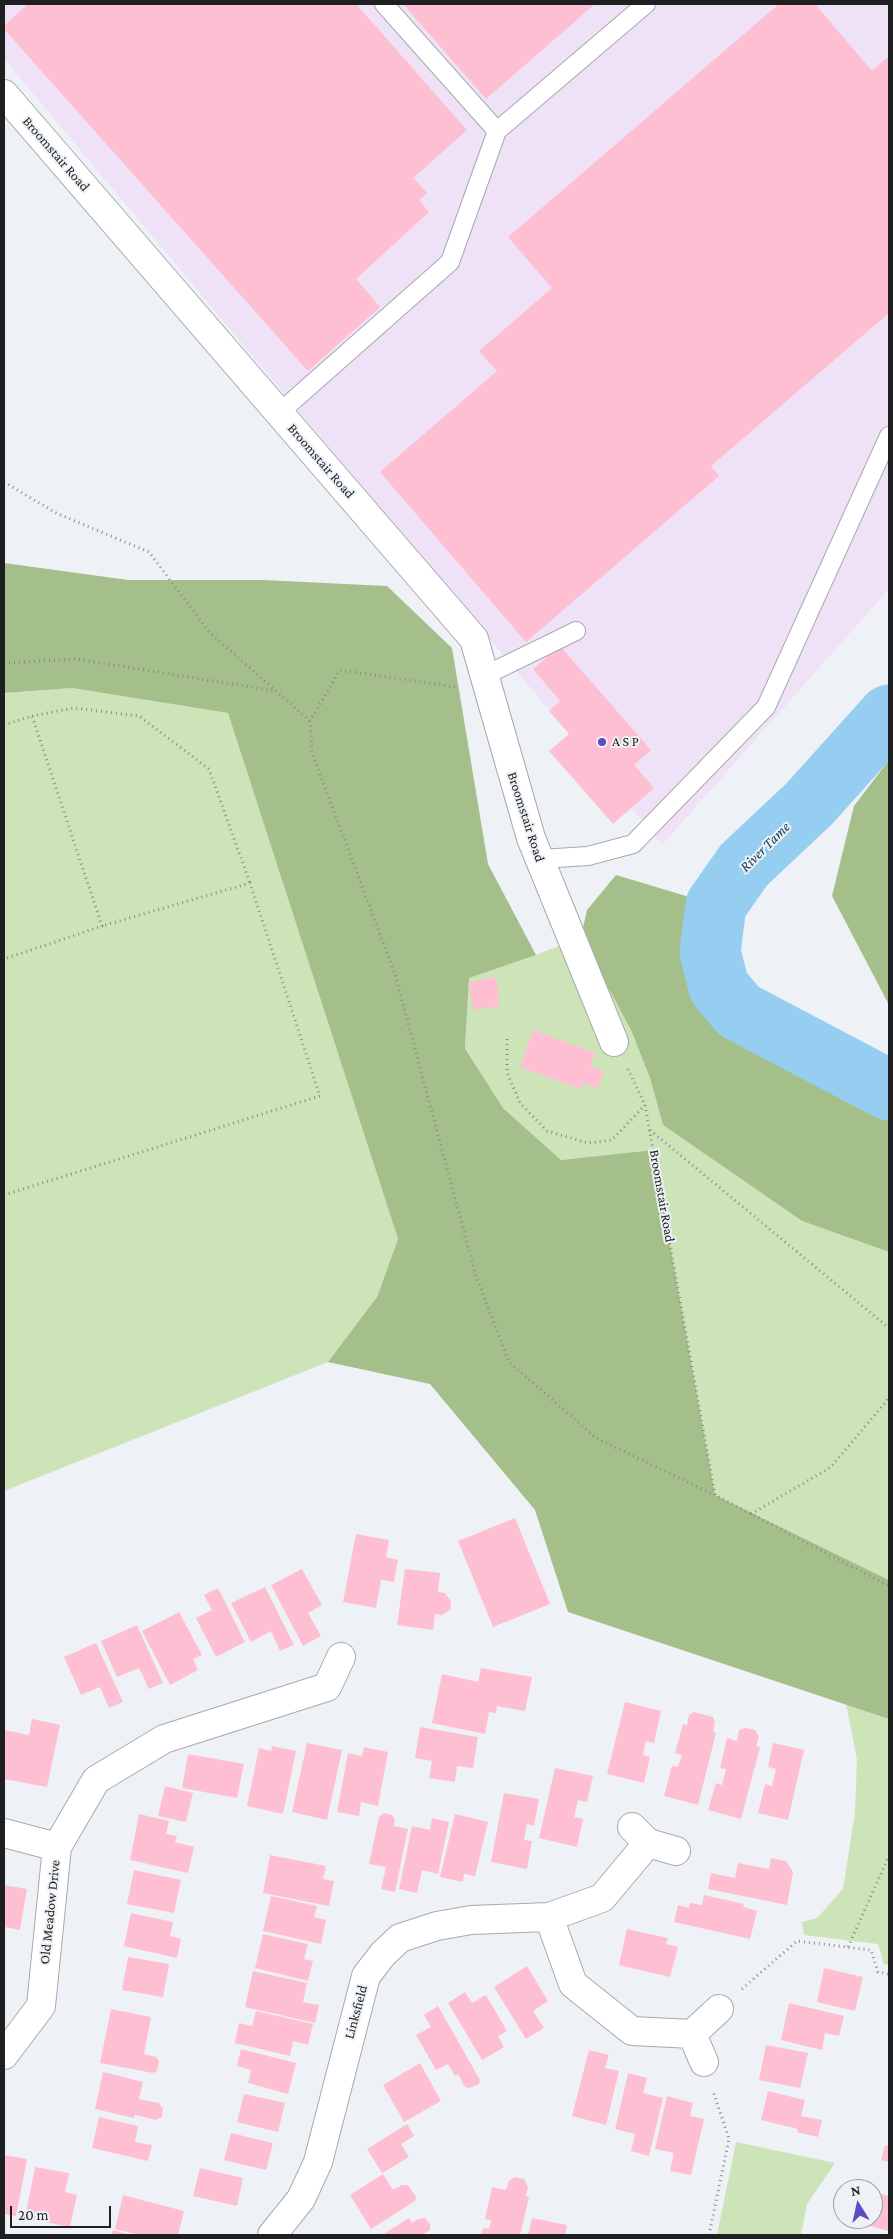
<!DOCTYPE html>
<html>
<head>
<meta charset="utf-8">
<style>
  body { margin:0 }
  #map { position:relative; width:893px; height:2239px; overflow:hidden; background:#eef2f6; font-family:"Crimson Pro",serif }
  canvas { display:block }
  .frame { position:absolute; inset:0; border:5px solid #1d1f20; pointer-events:none }
  .north { position:absolute; left:833px; top:2179px; width:50px; height:50px; box-sizing:border-box; background:#eef2f6; border:1px solid #9a9ea0; border-radius:50%; rotate:350deg; font-size:14px; font-weight:700; line-height:20px; text-align:center; color:#1d1f20 }
  .north::after { content:''; display:block; margin:auto; width:18px; height:22px; background:#5f4cc5; clip-path:polygon(50% 0,100% 100%,50% 72%,0 100%) }
  .scale { position:absolute; left:10px; top:2206px; width:101px; height:22px; box-sizing:border-box; border:2px solid #1d1f20; border-top:0; padding-left:6px; font-size:15px; line-height:18px; white-space:nowrap; color:#1d1f20; -webkit-text-stroke:4px #eef2f6; paint-order:stroke }
</style>
</head>
<body>
<div id="map">
<canvas width="893" height="2239"></canvas>
<div class="frame"></div>
<div class="north">N</div>
<div class="scale">20 m</div>
</div>
<script>
const c = document.querySelector('canvas').getContext('2d');
c.lineJoin = 'round';
function paint(path, color) {
  c.fillStyle = color;
  c.fill(path, 'evenodd');
}
function strokePath(path, color, width, dash) {
  c.strokeStyle = color;
  c.lineWidth = width;
  c.lineCap = dash ? 'butt' : 'round';
  c.setLineDash(dash || []);
  c.stroke(path);
}
function drawText(font, color, halo, rows, align = 'center') {
  c.font = font + ' "Crimson Pro",serif';
  c.lineWidth = 4;
  c.setLineDash([]);
  c.textBaseline = 'middle';
  c.strokeStyle = halo;
  c.fillStyle = color;
  for (const [text, x, y, turn = 0] of rows) {
    c.save();
    c.translate(x, y);
    c.rotate((+turn || 0) * Math.PI / 180);
    c.textAlign = isNaN(turn) ? turn : align;
    if (halo) c.strokeText(text, 0, 0);
    c.fillText(text, 0, 0);
    c.restore();
  }
}
const industrial = new Path2D(`
  M4,4H889V589L662,845L4,59Z`);
const green = new Path2D(`
  M72,688L228,713L398,1239L377,1297L328,1362L4,1491V693Z
  M581,937L631,1030L650,1078L663,1125L802,1221L889,1252V1580L715,1495L653,1150L561,1160L503,1108L465,1047L469,978L536,955Z
  M846,1704L889,1719V1965L884,1964L878,1944L804,1935L802,1922L817,1918L843,1889L855,1812L857,1760Z
  M736,2142L835,2163L807,2204L801,2235H717Z`);
const forest = new Path2D(`
  M4,563L128,580H263L387,586L452,648L488,864L536,955L469,978L465,1048L503,1108L561,1160L653,1150L715,1495L889,1580V1719L568,1612L535,1510L430,1384L328,1362L377,1297L398,1239L228,713L72,688L4,693Z
  M889,760V1005L832,896L854,806Z
  M616,875L716,905C712,933 706,960 718,987C723,996 732,1004 739,1011L889,1090V1252L802,1221L663,1125L650,1078L631,1030L581,937L587,910Z`);
const river = new Path2D(`
  M889,715L809,804L744,865L716,905L710,952L719,987L739,1011L889,1090`);
const building = new Path2D(`
  M28,4H356L467,130L413,178L427,193L419,200L429,212L356,279L380,307L308,371L4,29V26Z
  M403,4H595L486,99Z
  M779,4H815L872,71L889,56V313L711,466L719,476L526,642L380,472L497,371L479,351L552,288L508,237Z
  M560,646L651,750L634,765L654,788L613,824L549,751L569,734L549,711L560,701L533,669Z
  M496,977L500,1006L473,1010L469,982Z
  M533,1030L595,1053L590,1066L604,1071L598,1088L583,1083L581,1089L520,1067Z
  M515,1518L550,1604L493,1627L458,1541Z
  M356,1534L389,1540L386,1557L398,1560L394,1582L381,1580L376,1608L343,1602Z
  M302,1569L322,1605L308,1613L321,1636L303,1646L271,1585Z
  M405,1569L440,1573L438,1592L445,1593L451,1601L450,1610L442,1615L435,1614L433,1630L397,1625Z
  M265,1587L294,1645L280,1651L271,1631L251,1642L231,1603Z
  M218,1588L245,1642L216,1657L196,1618L212,1610L204,1595Z
  M179,1612L202,1655L193,1659L198,1670L170,1685L142,1631Z
  M137,1625L163,1683L149,1689L139,1668L117,1677L101,1641Z
  M96,1643L123,1702L109,1708L100,1687L81,1695L64,1657Z
  M481,1668L532,1677L525,1711L497,1706L496,1713L489,1712L485,1734L432,1723L442,1674L478,1682Z
  M625,1702L661,1711L654,1743L646,1741L643,1755L650,1757L644,1783L607,1774Z
  M694,1712L713,1717L715,1722L713,1732L716,1733L698,1805L664,1796L672,1766L678,1767L682,1755L675,1753L683,1724L687,1725L689,1715Z
  M32,1719L60,1725L47,1787L4,1779V1730L29,1735Z
  M420,1727L478,1737L473,1768L457,1766L455,1782L429,1778L432,1761L415,1758Z
  M745,1728L755,1730L759,1737L756,1746L760,1747L741,1819L708,1810L716,1783L722,1785L726,1769L720,1768L727,1738L737,1741L739,1730Z
  M307,1743L342,1750L327,1820L292,1812Z
  M773,1743L804,1750L788,1820L758,1813L765,1784L772,1786L776,1769L768,1767Z
  M272,1746L296,1751L283,1814L247,1806L259,1748L271,1751Z
  M364,1747L388,1752L378,1806L361,1802L359,1816L337,1812L348,1753L362,1756Z
  M188,1754L244,1764L237,1798L182,1788Z
  M555,1768L593,1776L587,1802L578,1800L574,1817L583,1819L577,1847L539,1838Z
  M165,1786L193,1793L186,1822L158,1816Z
  M504,1793L539,1799L534,1826L527,1824L524,1840L532,1841L527,1869L491,1862Z
  M384,1813L392,1815L395,1820L394,1826L408,1829L395,1892L381,1889L386,1867L369,1864L379,1817Z
  M139,1814L169,1821L166,1834L177,1836L175,1842L194,1847L188,1873L130,1860Z
  M455,1814L488,1822L475,1876L464,1874L463,1882L440,1877Z
  M432,1818L449,1822L438,1874L422,1870L417,1893L399,1889L412,1826L430,1830Z
  M270,1855L326,1866L323,1879L334,1881L329,1906L263,1893Z
  M771,1858L786,1861L793,1872L787,1905L708,1889L711,1873L735,1878L738,1863L769,1869Z
  M134,1870L181,1880L174,1913L127,1904Z
  M4,1885L27,1889L20,1930L4,1927Z
  M704,1895L744,1904L743,1907L757,1911L750,1939L674,1922L678,1905L689,1908L690,1903L702,1905Z
  M271,1896L317,1906L314,1917L326,1920L321,1944L263,1931Z
  M131,1913L173,1922L170,1936L181,1939L177,1958L124,1946Z
  M627,1929L668,1938L666,1944L678,1947L670,1977L619,1965Z
  M263,1934L308,1944L304,1959L313,1961L308,1981L255,1968Z
  M128,1957L169,1964L163,1997L122,1990Z
  M527,1966L548,2001L533,2011L544,2028L526,2039L494,1987Z
  M824,1968L863,1977L855,2011L817,2002Z
  M253,1971L307,1983L303,2002L319,2005L315,2023L245,2007Z
  M465,1992L472,2003L486,1995L507,2031L498,2036L504,2047L482,2060L448,2003Z
  M789,2003L844,2016L839,2036L825,2033L822,2050L781,2040Z
  M438,2006L480,2080L479,2084L469,2088L465,2087L458,2074L455,2076L448,2064L436,2070L416,2035L431,2027L424,2015Z
  M111,2009L151,2017L144,2054L156,2057L159,2061L157,2071L153,2073L100,2063Z
  M256,2011L313,2024L308,2045L293,2041L290,2056L235,2043L239,2023L252,2026Z
  M766,2045L808,2053L800,2088L759,2080Z
  M241,2049L296,2063L288,2094L248,2083L251,2070L237,2066Z
  M589,2050L609,2055L605,2068L619,2071L606,2125L572,2116Z
  M420,2063L441,2101L404,2122L383,2085Z
  M103,2072L143,2082L139,2099L159,2103L163,2109L162,2117L156,2120L135,2115L134,2118L95,2109Z
  M628,2073L647,2078L643,2093L663,2098L649,2156L631,2151L635,2134L615,2129Z
  M768,2091L805,2100L801,2116L822,2120L818,2137L797,2132L798,2129L761,2120Z
  M244,2094L285,2103L278,2132L237,2122Z
  M667,2096L693,2103L690,2116L704,2119L691,2175L670,2171L674,2153L655,2149Z
  M99,2117L138,2126L135,2142L152,2145L148,2161L92,2148Z
  M407,2124L414,2136L401,2144L409,2157L382,2173L367,2149Z
  M231,2133L273,2143L266,2170L224,2160Z
  M885,2145L889,2146V2162L881,2160Z
  M4,2155L27,2159L16,2216L4,2214Z
  M35,2167L69,2173L65,2192L77,2195L70,2227L25,2218Z
  M200,2168L243,2178L237,2206L193,2196Z
  M383,2174L393,2190L402,2185H408L416,2197L415,2201L371,2229L350,2195Z
  M515,2177L524,2179L528,2187L526,2196L529,2197L520,2235H481L483,2228L489,2229L491,2220L485,2219L492,2187L506,2190L509,2181Z
  M876,2193L889,2196V2231L854,2222L855,2219H873V2198Z
  M123,2195L184,2211L178,2235H139L115,2229Z
  M409,2218L412,2223L418,2219L425,2218L430,2224V2230L422,2235H382Z
  M532,2218L567,2225L565,2235H528Z
  M113,2230L131,2235H112Z`);
const path = new Path2D(`
  M4,482L56,513L149,552L209,632L310,721
  M4,663L76,659L276,691
  M455,687L340,670L310,721L312,753L395,974L475,1273L509,1362L596,1438L715,1495
  M32,716L74,708L139,716L209,769L250,883
  M4,725L32,716L102,926L4,959
  M507,1039V1072L520,1103L547,1131L588,1143L612,1140L645,1105
  M628,1069L645,1105L715,1495L889,1586
  M650,1130L889,1328
  M4,1195L320,1096L250,883L102,926
  M751,1514L831,1467L889,1398
  M848,1947L889,1856
  M742,1989L797,1941L871,1950L878,1972L889,1974
  M709,2235L729,2139L713,2091`);
const lane = new Path2D(`
  M384,4L497,131
  M279,413L450,262L497,131L646,4
  M484,676L576,631
  M540,859L588,856L633,844L766,707L889,436`);
const street = new Path2D(`
  M4,94L474,639L531,838L614,1042
  M632,1827L648,1843
  M4,1833L57,1847
  M549,1917L573,1984L632,2031L692,2034L719,2009
  M692,2034L704,2062
  M4,2055L41,2006L57,1847L96,1780L164,1739L327,1687L341,1657
  M272,2235L301,2199L318,2162L366,1976L383,1954L400,1938L437,1926L471,1920L549,1917L602,1898L648,1843L676,1851`);
const markers = [
  [602,742,5,"#5f4cc5"]
];
const streetNames = [
  ["Broomstair Road",56,154,49],
  ["Broomstair Road",321,461,49],
  ["Broomstair Road",526,817,72],
  ["Broomstair Road",662,1196,80],
  ["Old Meadow Drive",50,1912,-84],
  ["Linksfield",356,2012,-75]
];
const poiNames = [
  ["A S P",612,742]
];
const waterNames = [
  ["River Tame",765,847,-45]
];
paint(industrial, '#efe2f6');
paint(green, '#cde3b8');
paint(forest, '#a5bf8b');
strokePath(river, '#96cef2', 61);
paint(building, '#ffbfd2');
strokePath(lane, '#a6aaae', 20);
strokePath(street, '#a6aaae', 30);
strokePath(path, '#898c8e', 3, [1, 4]);
strokePath(lane, '#fff', 18);
strokePath(street, '#fff', 28);
for (const [x, y, r, color] of markers) {
  const dot = new Path2D();
  dot.arc(x, y, r, 0, 2 * Math.PI);
  c.fillStyle = color;
  c.fill(dot);
  strokePath(dot, '#eef2f6', 2);
}
drawText('14px', '#1d1f20', '#eef2f6', streetNames);
drawText('14px', '#1d1f20', '#eef2f6', poiNames, 'left');
drawText('italic 15px', '#0c3a53', '#eef2f6', waterNames);
</script>
</body>
</html>
